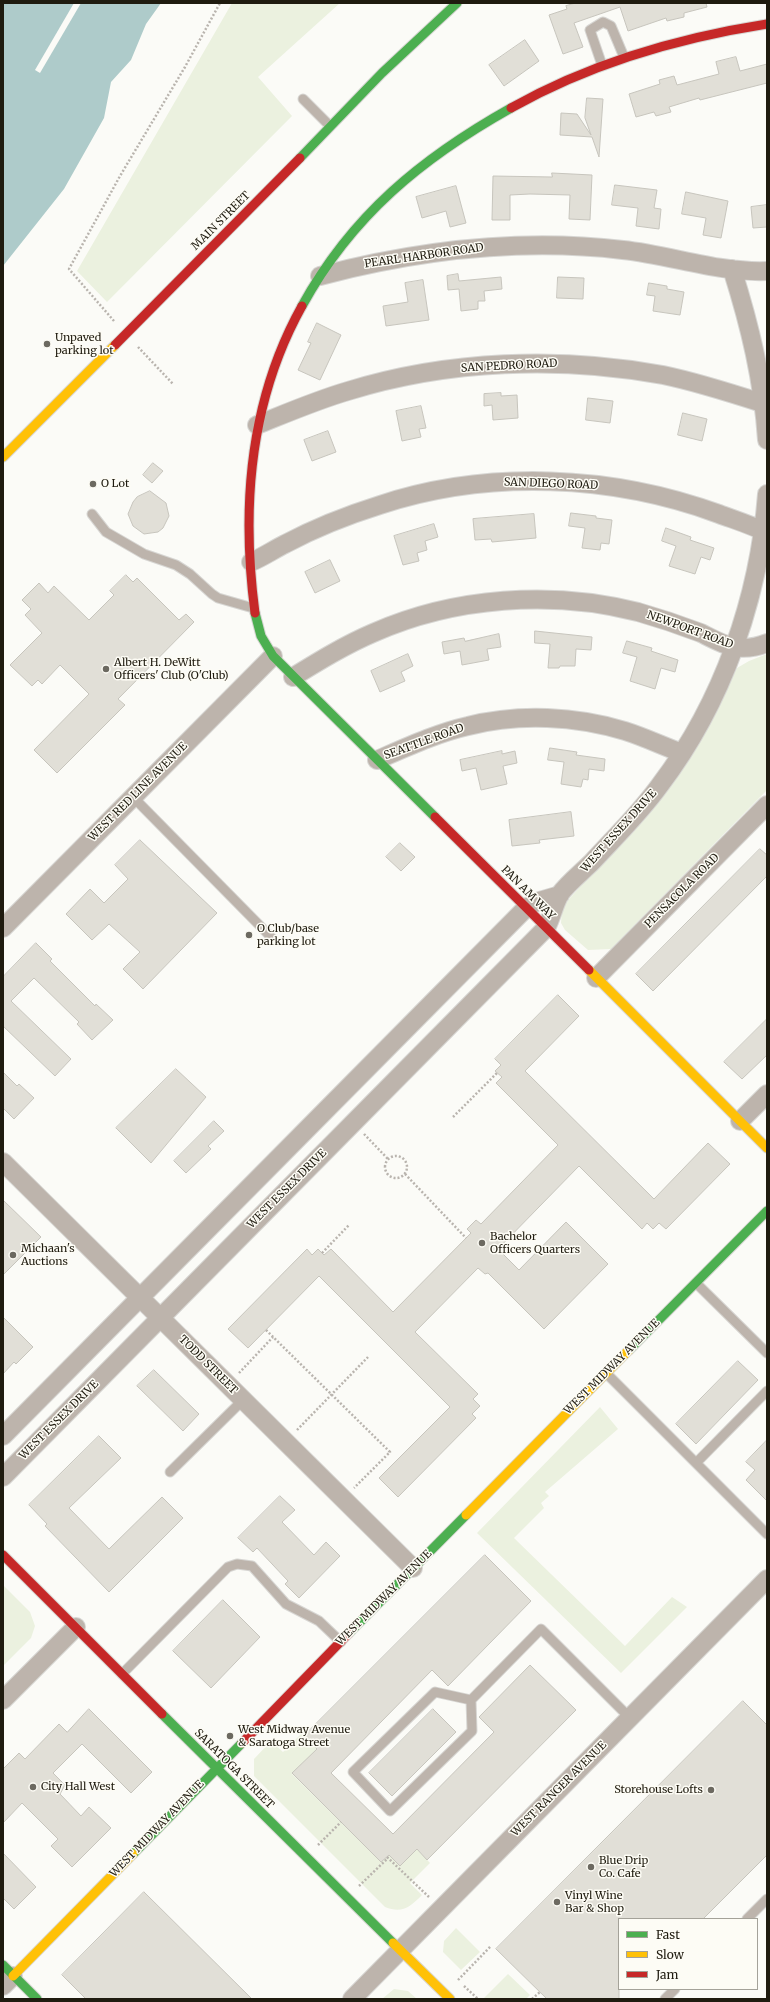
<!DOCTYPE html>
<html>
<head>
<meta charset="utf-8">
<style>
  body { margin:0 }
  #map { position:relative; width:770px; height:2002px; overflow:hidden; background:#fbfbf7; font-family:Merriweather,serif }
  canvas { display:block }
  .frame { position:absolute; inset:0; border:4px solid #1f1b0f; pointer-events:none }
  .legend { position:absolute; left:618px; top:1918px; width:140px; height:72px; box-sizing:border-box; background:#fdfcf5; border:1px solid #a4a299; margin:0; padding:5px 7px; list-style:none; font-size:12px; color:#1f1b0f }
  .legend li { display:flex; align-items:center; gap:8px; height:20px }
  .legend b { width:20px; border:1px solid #a4a299 }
</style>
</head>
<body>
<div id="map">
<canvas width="770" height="2002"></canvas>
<div class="frame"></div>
<ul class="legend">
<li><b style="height:5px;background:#4caf50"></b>Fast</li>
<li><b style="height:5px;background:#ffc107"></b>Slow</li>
<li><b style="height:5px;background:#c62828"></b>Jam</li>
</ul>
</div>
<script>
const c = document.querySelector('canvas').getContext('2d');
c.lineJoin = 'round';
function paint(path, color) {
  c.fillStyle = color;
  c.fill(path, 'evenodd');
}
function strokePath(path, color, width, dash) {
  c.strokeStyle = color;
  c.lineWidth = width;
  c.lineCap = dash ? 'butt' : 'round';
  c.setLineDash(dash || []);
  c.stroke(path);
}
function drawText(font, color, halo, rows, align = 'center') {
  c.font = font + ' Merriweather,serif';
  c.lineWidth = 3;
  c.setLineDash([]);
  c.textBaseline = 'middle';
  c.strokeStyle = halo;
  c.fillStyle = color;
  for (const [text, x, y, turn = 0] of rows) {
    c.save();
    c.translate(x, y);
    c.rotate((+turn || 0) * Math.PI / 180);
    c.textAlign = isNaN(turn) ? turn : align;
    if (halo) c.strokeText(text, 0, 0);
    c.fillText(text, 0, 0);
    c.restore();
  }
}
const green = new Path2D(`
  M232,3H340L258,77L292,116L107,302L77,271Z
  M767,654V790L611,949L588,950L565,930L561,923L562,907L665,791L703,736L737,668L749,661Z
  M600,1407L618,1429L545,1492L549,1496L541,1503L544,1508L514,1538L625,1646L672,1597L687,1607L621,1673L477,1533Z
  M3,1585L30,1612L35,1626L31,1638L3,1666Z
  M302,1733L317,1749L292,1774L381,1862L389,1855L400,1866L417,1849L430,1863L410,1883L422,1895C410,1907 402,1914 385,1907L254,1776V1759L271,1741L283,1752Z
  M456,1928L480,1952L461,1970L443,1952L444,1941Z
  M508,1974L530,1995L526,1999H483Z
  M394,1989L408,1991L417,1999H382Z`);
const water = new Path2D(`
  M3,3H161L146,24L131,60L111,82L104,118L64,189L3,266Z`);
const pier = new Path2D(`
  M74,3H81L40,73L35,70Z`);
const building = new Path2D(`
  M576,3H706L707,7L684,13V17L667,21L666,18L628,31L620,7L574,23L583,47L563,54L549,15L567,9L566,6Z
  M525,40L539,61L504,86L489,65Z
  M736,57L740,71L767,64V83L700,100L699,98L669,107L671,112L656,116L654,112L636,117L629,94L660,84L659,80L674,76L677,85L719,74L716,62Z
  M587,98L603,99L599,157L592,137L560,135L561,113L577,114L591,135L585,118Z
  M552,173L592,175L590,220L569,219L570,195L530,194L510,195V220H492L493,176L552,177Z
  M615,185L657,190L654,208L661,209L659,229L636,226L638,208L612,205Z
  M456,186L466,223L450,227L446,211L422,218L416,197Z
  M686,192L728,201L721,238L703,235L706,218L682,214Z
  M767,205V227L753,228L751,207Z
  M458,274L459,281L501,277L502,289L484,291L485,301H478V309L461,311L459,289L448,290L447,276Z
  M558,277L584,278L583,299L557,298Z
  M423,280L429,320L386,326L383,306L408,302L405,283Z
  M649,283L667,286V289L684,292L680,315L653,311L655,296L647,295Z
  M317,323L341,335L320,380L298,370L311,343L308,342Z
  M501,393V396L517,395L518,418L493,420L492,405L484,406V394Z
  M588,398L613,401L610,423L586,420Z
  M421,406L426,428L419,429L421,437L402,441L396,411Z
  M683,413L707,419L702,441L678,435Z
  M328,431L336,452L312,461L304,440Z
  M153,463L163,471L152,483L143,475Z
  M150,491L166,503L169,516L163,528L158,532L144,534L133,526L128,514L133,502L137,497Z
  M571,513L596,516V518L612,520L609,544L601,543L600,550L582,548L585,528L569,526Z
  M534,514L536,538L492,542L491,539L475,540L473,519Z
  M434,524L438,537L425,541L427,550L417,553L419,561L403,565L394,536Z
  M666,528L691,537L690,540L714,548L710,560L701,557L695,574L669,566L676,546L662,541Z
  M330,560L340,581L315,593L305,572Z
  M126,575L133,582L137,578L179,620L186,614L194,622L118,699L125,705L57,773L34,750L89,694L60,665L42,684L38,680L32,686L10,665L42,633L25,615L31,609L22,600L39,583L48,593L54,586L89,620L114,595L110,591Z
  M535,631L592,637L591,650L576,649L575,666H560L559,668H548L550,644L535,643Z
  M499,634L501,647L487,649L489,660L462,665L460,651L444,654L442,642L464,638L465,641Z
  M627,641L652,648L651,651L678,660L675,672L661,668L655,689L630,681L637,657L623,653Z
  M408,654L413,666L401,672L405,681L380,692L371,671Z
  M550,748L577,752L576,755L605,759L604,771L589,769L588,780L583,779L581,787L561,784L564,762L548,760Z
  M502,751V754L515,751L517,763L503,766L507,784L481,790L476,768L462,771L460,760Z
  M571,812L574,836L539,840L540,843L512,846L509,820Z
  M140,840L217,913L143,989L123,969L140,952L109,924L92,940L66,914L90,889L104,903L128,879L115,865Z
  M400,843L415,857L401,871L386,857Z
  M760,849L767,855V876L653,991L636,974Z
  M36,943L52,959L50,961L95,1006L96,1004L113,1020L92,1040L77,1024L79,1022L34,978L11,1001L71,1059L55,1076L3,1026V977Z
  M558,995L579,1016L525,1071L654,1199L708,1143L730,1164L666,1229L659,1223L653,1229L647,1223L642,1229L579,1166L498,1249L519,1270L566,1222L608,1264L544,1329L488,1273L485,1274L478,1268L415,1332L478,1394L473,1399L480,1406L472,1414L476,1418L398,1497L379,1478L450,1407L319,1276L248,1348L228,1329L307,1249L312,1255L318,1249L324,1255L331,1249L393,1312L471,1233L467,1229L476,1220L481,1224L558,1145L496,1083L502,1077L495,1071L501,1065L495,1059Z
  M767,1019V1055L742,1079L724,1062Z
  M176,1069L206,1097L151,1163L116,1128Z
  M3,1072L17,1086L19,1084L34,1098L14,1119L3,1108Z
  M214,1121L224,1131L208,1146L211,1149L186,1173L174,1161Z
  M3,1200L41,1237L3,1275Z
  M3,1317L33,1347L16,1364L14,1362L3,1374Z
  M738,1361L758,1380L696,1444L676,1424Z
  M154,1370L199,1414L183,1431L137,1386Z
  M99,1436L121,1458L69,1508L109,1549L162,1497L183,1518L109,1592L45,1526L47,1524L29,1505Z
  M767,1440V1501L746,1480L755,1470L746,1462Z
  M280,1496L295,1510L282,1522L314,1555L326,1542L340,1556L299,1598L285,1584L288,1581L257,1548L253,1552L238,1538Z
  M485,1555L531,1601L448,1686L432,1670L331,1773L393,1834L494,1732L479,1717L530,1665L576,1710L427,1860L417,1849L400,1866L389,1855L381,1862L292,1773L317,1749L304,1736Z
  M223,1600L260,1637L211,1688L173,1651Z
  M743,1701L767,1725V1855L703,1919H619V1999H547L496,1949Z
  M89,1709L152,1772L131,1793L82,1744L53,1773L65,1785L60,1794L81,1816L89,1807L111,1828L72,1867L51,1846L58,1839L22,1803L3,1823V1769L19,1753L25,1759L59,1724L67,1732Z
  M433,1709L456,1732L392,1796L369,1773Z
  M3,1853L36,1887L14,1909L3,1898Z
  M144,1892L252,1999H86L62,1975Z`);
const path = new Path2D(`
  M114,321L69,269L120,176L185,67L220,3
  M138,347L173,384
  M453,1117L497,1073
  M364,1134L388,1159
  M385 1167a11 11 0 1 1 22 0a11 11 0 1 1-22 0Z
  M405,1174L466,1238
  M322,1253L349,1225
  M266,1330L390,1452L354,1488
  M239,1373L273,1337
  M297,1430L368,1357
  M318,1845L341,1822
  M387,1857L430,1898
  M359,1886L388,1858
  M458,1980L491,1946
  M464,1986L478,1999
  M532,1999L540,1992`);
const lane = new Path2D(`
  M602,65L590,30L603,22L611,26L624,57
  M303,99L330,126
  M92,514L106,532L144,554L176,565L190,574L212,594L218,598L253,608
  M133,797L271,937
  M696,1283L767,1353
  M606,1373L767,1534
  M696,1463L767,1391
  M170,1472L243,1400
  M122,1674L228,1567L237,1564L252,1566L286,1604L319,1621L341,1642
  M471,1700L435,1692L353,1772L390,1811L472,1731L471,1700L541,1629L630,1718
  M747,1919L767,1899
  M665,1999L675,1989`);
const street = new Path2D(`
  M732,269C750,326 763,380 767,440
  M320,276C419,250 521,238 623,250C671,255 719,273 767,271
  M257,425C287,413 317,400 348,391C448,360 560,356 663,375C697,382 731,393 765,404
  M251,562C263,557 273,550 285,544C315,528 348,515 380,505C489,469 613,475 719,514C735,520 752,525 767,533
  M293,677C319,661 345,645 373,633C454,597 552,590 638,612C659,618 680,625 701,633C711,638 723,645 734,647C745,649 757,647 767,643
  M377,760C407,747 437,733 468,726C519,713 576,716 625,731C644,737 663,746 682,753
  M3,928L273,656
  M596,978L767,805
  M740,1121L767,1094
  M3,1162L413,1568
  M3,1436L526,908L536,902L560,895
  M3,1477L546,928C552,917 554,904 560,894C568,883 582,872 592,862C615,837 640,813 660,785C723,702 759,598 767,494
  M3,1700L76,1627
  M3,1986L13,1976
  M352,1999L767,1579`);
const fast = new Path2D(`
  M300,158L382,73L457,3
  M302,306C352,215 422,158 511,108
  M255,613L261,636L273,656L435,817
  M629,1350L767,1211
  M349,1633L466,1515
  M162,1714L393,1943
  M133,1854L242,1743
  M3,1965L37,1999`);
const slow = new Path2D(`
  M3,457L115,345
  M589,970L767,1148
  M466,1515L629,1350
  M393,1943L450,1999
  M13,1976L133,1854`);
const jam = new Path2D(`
  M511,108C591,63 677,38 767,24
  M115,345L300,158
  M255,613C241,507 249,401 302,306
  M435,817L589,970
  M3,1555L162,1714
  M242,1743L349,1633`);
const markers = [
  [47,344,4,"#6c6960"],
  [93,484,4,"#6c6960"],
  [106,669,4,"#6c6960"],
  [249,935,4,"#6c6960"],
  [482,1243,4,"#6c6960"],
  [13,1255,4,"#6c6960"],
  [230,1736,4,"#6c6960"],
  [33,1787,4,"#6c6960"],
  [711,1790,4,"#6c6960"],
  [591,1867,4,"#6c6960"],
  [557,1902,4,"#6c6960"]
];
const streetNames = [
  ["MAIN STREET",221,221,-45],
  ["PEARL HARBOR ROAD",424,256,-8],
  ["SAN PEDRO ROAD",509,366,-3],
  ["SAN DIEGO ROAD",551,484,2],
  ["NEWPORT ROAD",690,630,20],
  ["SEATTLE ROAD",424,742,-20],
  ["WEST RED LINE AVENUE",138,792,-45],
  ["WEST ESSEX DRIVE",619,831,-48],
  ["PENSACOLA ROAD",682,891,-45],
  ["PAN AM WAY",528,893,45],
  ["WEST ESSEX DRIVE",287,1189,-45],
  ["TODD STREET",208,1365,45],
  ["WEST MIDWAY AVENUE",612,1367,-45],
  ["WEST ESSEX DRIVE",59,1420,-45],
  ["WEST MIDWAY AVENUE",384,1598,-45],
  ["SARATOGA STREET",234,1769,45],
  ["WEST RANGER AVENUE",559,1789,-45],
  ["WEST MIDWAY AVENUE",157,1829,-46]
];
const poiNames = [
  ["Unpaved",55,338],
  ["parking lot",55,351],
  ["O Lot",101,484],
  ["Albert H. DeWitt",114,663],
  ["Officers' Club (O'Club)",114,676],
  ["O Club/base",257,929],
  ["parking lot",257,942],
  ["Bachelor",490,1237],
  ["Officers Quarters",490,1250],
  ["Michaan's",21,1249],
  ["Auctions",21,1262],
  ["West Midway Avenue",238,1730],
  ["& Saratoga Street",238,1743],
  ["City Hall West",41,1787],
  ["Storehouse Lofts",703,1790,"right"],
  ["Blue Drip",599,1861],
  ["Co. Cafe",599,1874],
  ["Vinyl Wine",565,1896],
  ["Bar & Shop",565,1909]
];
paint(green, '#ebf1df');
paint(water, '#aecbca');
paint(pier, '#fbfbf7');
paint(building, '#e1dfd7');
strokePath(building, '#c7c5bd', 1);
strokePath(lane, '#d7d6d3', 11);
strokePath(street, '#d7d6d3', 20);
strokePath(fast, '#d7d6d3', 11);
strokePath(slow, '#d7d6d3', 11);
strokePath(jam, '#d7d6d3', 11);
strokePath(path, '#b9b4ae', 2.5, [2, 2]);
strokePath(lane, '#bdb4ac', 9);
strokePath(street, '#bdb4ac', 18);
strokePath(fast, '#4caf50', 9);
strokePath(slow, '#ffc107', 9);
strokePath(jam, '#c62828', 9);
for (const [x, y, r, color] of markers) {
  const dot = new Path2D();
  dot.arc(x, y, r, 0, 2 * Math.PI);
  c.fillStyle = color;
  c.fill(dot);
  strokePath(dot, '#fdfcf5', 1.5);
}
drawText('11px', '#1f1b0f', '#fdfcf5', streetNames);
drawText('11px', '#1f1b0f', '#fdfcf5', poiNames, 'left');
</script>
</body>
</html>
